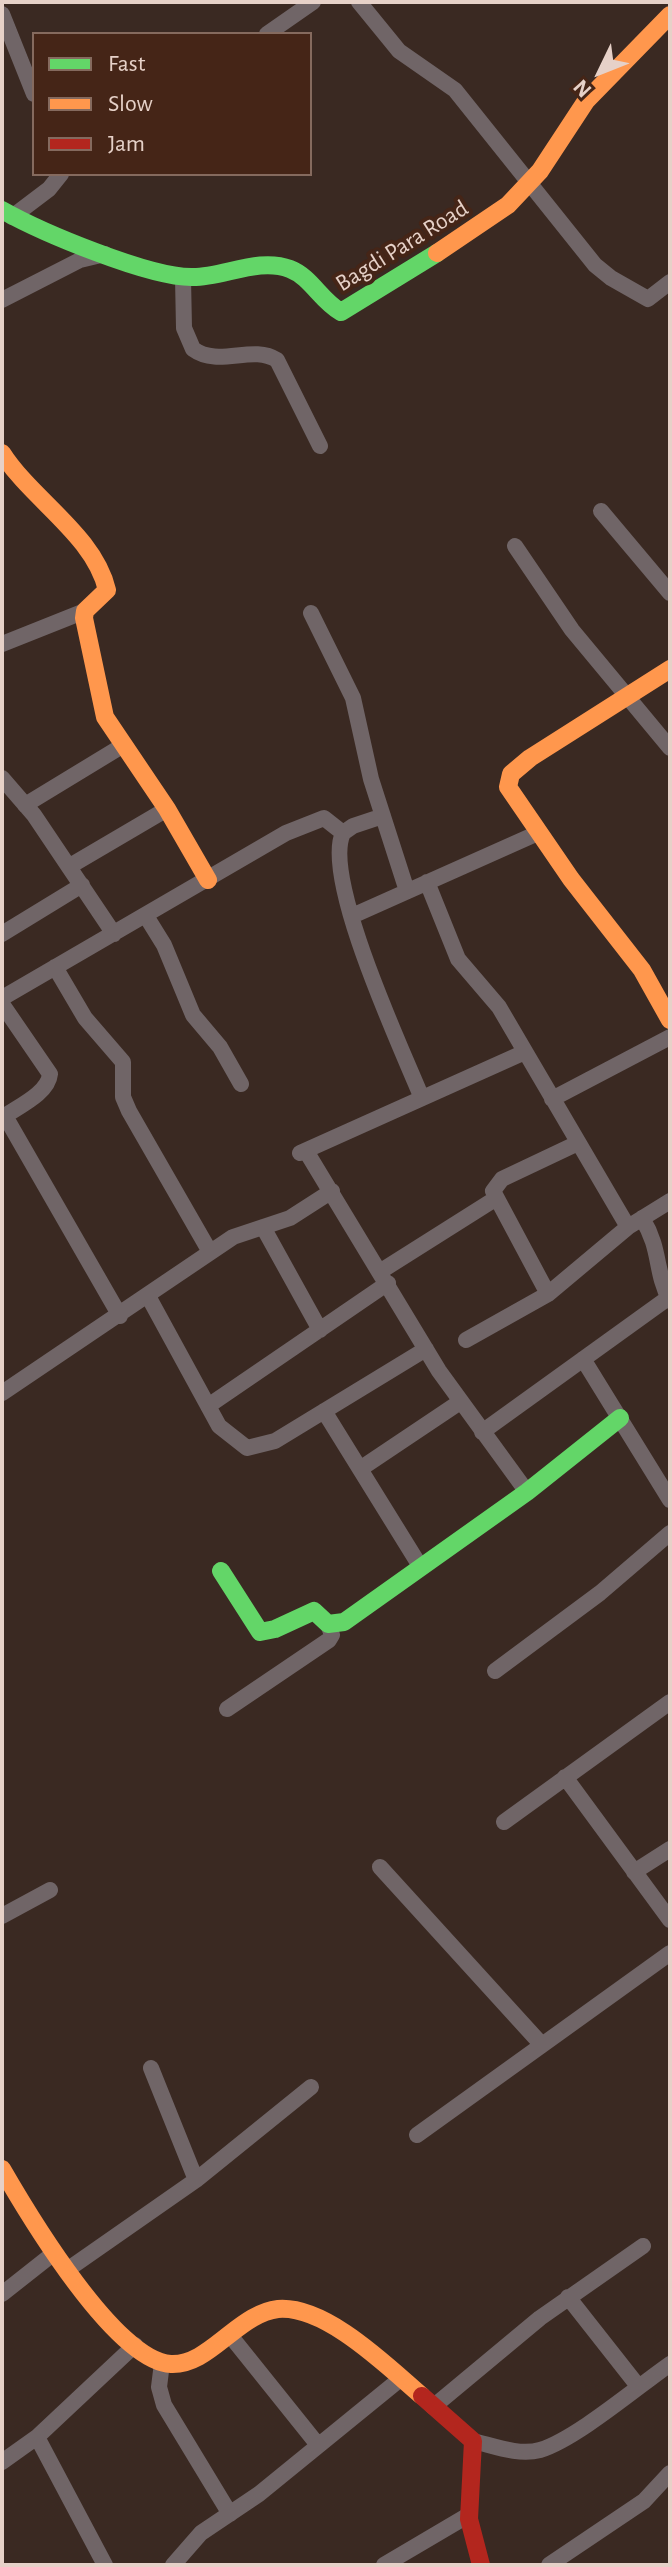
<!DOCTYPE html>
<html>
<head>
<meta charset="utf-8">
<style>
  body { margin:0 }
  #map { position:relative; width:672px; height:2567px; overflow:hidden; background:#3a2922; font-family:"Alegreya Sans",sans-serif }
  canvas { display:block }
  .frame { position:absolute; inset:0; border:4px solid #e6d1c8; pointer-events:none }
  .legend { position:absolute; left:32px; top:32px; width:280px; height:144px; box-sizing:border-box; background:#452517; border:2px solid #856a5e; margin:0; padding:10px 14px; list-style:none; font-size:24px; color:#e6d1c8 }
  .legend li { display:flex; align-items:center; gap:16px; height:40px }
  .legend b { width:40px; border:2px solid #856a5e }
  .north { position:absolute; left:560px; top:32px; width:80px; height:80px; -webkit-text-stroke:6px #452517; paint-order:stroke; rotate:227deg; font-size:22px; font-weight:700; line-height:32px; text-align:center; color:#e6d1c8 }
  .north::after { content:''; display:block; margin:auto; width:28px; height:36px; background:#e6d1c8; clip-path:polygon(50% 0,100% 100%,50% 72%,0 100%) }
</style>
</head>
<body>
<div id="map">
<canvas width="672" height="2567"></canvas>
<div class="frame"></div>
<ul class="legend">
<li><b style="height:10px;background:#63d668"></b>Fast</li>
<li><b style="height:10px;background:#ff974d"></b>Slow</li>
<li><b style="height:10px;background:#b3261e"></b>Jam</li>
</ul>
<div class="north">N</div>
</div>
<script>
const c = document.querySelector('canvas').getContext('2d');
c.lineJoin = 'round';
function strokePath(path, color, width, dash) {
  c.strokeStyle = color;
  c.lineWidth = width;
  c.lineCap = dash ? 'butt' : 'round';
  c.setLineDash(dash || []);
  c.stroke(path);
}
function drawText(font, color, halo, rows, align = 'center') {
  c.font = font + ' "Alegreya Sans",sans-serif';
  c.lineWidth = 8;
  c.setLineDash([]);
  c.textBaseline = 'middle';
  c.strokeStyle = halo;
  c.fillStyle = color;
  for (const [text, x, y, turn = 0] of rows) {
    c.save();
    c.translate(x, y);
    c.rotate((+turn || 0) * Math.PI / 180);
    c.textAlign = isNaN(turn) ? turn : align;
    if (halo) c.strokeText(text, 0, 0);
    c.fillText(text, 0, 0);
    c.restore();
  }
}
const street = new Path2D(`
  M359,2L399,51L455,90L595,265L611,278L648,299L670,282
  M2,14L34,94
  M267,34L313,2
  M12,217L49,189L61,174
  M183,278L184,328L193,349C219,368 252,344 277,360L320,446
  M2,300L80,260L105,254
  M601,511L670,593
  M515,546L572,630L670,748
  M311,613L353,698L371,779L407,891
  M2,644L85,611
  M2,778L34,815L114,934
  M25,805L122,746
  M383,816L353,826L343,833C322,878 401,1047 421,1096
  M70,866L167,809
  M427,882L458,959L499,1007L628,1227
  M146,916L164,945L193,1015L220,1047L241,1084
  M352,916L538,833
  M2,934L82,885
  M55,967L85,1018L123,1062V1097L129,1111L210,1252
  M2,998L286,833L324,818L343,833
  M2,1004L50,1074C48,1094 17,1107 2,1118
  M552,1099L670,1037
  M5,1116L120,1316
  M306,1151L439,1371L527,1492
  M300,1153L525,1052
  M642,1218C662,1251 654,1270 670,1301
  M263,1227L320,1330
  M381,1271L495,1199
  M548,1294L493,1191L502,1179L578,1143
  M148,1296L219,1426L247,1448L275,1441L426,1349
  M466,1340L548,1294L628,1227L670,1201
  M583,1359L670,1500
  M2,1393L233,1237L290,1218L332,1191
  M208,1406L388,1283
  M324,1411L420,1566
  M482,1432L668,1298
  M360,1469L460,1402
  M495,1671L600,1593L670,1533
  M227,1709L329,1640L332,1635L328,1624
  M565,1777L670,1920
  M504,1822L670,1702
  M380,1867L542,2045
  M634,1872L670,1849
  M2,1916L50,1890
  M151,2068L196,2180
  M417,2135L670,1953
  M67,2270L196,2180L311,2087
  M2,2294L54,2253
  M568,2297L638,2386
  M229,2334L318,2445
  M162,2363L159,2387L164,2405L230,2514
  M433,2407L540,2318L643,2246
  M37,2437L105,2565
  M473,2441C494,2446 519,2456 540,2450C576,2439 637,2387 670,2364
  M2,2462L37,2437L135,2345
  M173,2565L201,2533L259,2494L399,2380
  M384,2565L467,2516
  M549,2565L644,2501L670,2473`);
const fast = new Path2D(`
  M2,210C41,232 150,278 193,277C224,277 259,257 290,269C311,277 321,301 341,312L437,253
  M221,1571L260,1632L275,1629L314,1611L328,1624L344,1622L527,1492L620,1418`);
const slow = new Path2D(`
  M437,253L508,205L540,171L586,101L670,15
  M2,453C32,500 94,535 107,590L85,611L84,618L105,717L167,809L208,880
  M670,669L530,758L511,774L508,787L571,879L642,970L670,1020
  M2,2169C28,2214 116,2362 171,2364C194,2365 213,2347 230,2334C244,2323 260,2311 278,2309C326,2305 388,2367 422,2396`);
const jam = new Path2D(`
  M422,2396L473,2441L469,2519L481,2565`);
const streetNames = [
  ["Bagdi Para Road",402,246,-32]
];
strokePath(street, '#706567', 16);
strokePath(fast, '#63d668', 18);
strokePath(slow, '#ff974d', 18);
strokePath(jam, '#b3261e', 18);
drawText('24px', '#e6d1c8', '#452517', streetNames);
</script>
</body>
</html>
